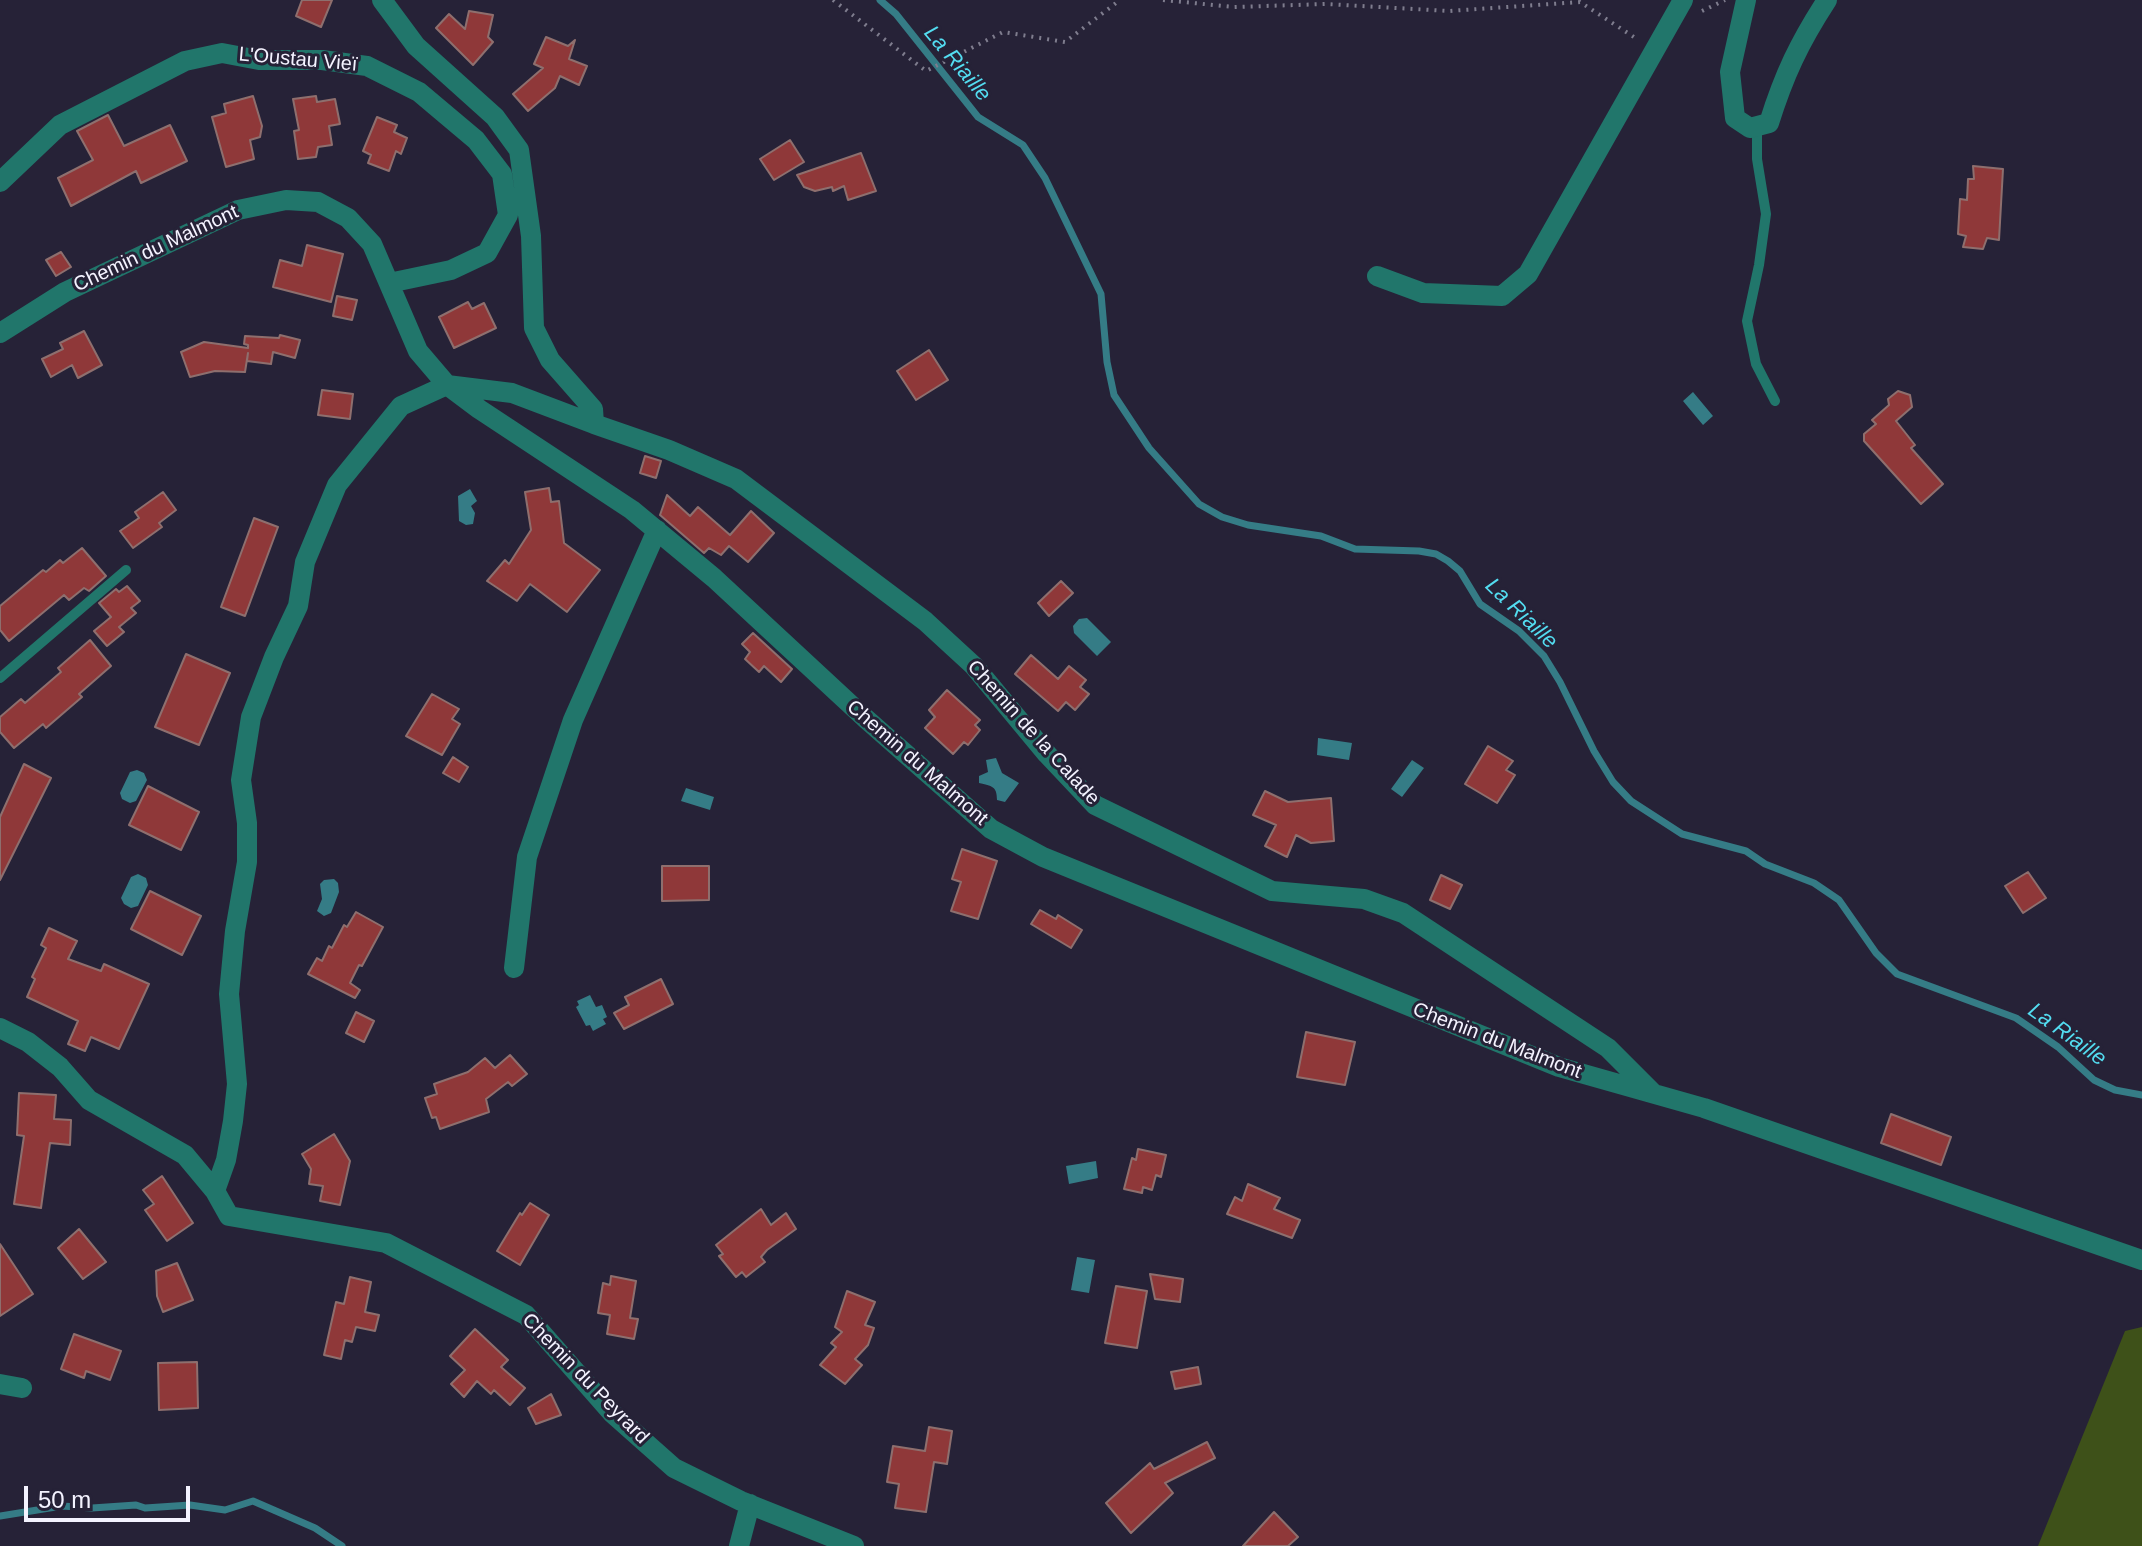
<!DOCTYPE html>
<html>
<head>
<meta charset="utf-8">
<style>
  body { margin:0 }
  #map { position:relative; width:2142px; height:1546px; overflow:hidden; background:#262237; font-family:Helvetica,sans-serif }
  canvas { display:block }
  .scale { position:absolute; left:24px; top:1486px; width:166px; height:36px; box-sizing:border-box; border:4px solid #f4f3ff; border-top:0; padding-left:10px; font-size:24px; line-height:28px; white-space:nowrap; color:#f4f3ff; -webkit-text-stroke:6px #262237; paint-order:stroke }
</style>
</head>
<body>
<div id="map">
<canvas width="2142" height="1546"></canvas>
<div class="scale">50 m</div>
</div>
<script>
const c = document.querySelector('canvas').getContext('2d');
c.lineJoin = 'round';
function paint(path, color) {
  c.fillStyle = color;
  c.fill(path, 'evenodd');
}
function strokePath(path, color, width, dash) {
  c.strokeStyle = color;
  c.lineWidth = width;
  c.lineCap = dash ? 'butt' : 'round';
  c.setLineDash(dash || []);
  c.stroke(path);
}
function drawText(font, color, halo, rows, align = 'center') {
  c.font = font + ' Helvetica,sans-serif';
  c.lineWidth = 6;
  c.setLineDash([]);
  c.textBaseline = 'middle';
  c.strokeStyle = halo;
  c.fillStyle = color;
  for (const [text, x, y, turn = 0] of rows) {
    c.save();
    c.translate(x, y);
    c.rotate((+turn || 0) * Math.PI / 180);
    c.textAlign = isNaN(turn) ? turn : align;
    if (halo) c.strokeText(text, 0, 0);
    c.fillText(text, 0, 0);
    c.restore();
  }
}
const green = new Path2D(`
  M2142,1327V1546H2038L2125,1331Z`);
const water = new Path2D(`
  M1693,392L1713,416L1703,425L1683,401Z
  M470,489L477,501L471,506L475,513L473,524L466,525L459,521L458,496Z
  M1087,618L1111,642L1097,656L1074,633L1073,626L1079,619Z
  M1318,738L1352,743L1349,760L1317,755Z
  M996,758L1002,773L1019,783L1005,802L997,800C997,786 992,786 979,783V776L988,772L986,760Z
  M1412,760L1424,768L1402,797L1391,789Z
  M137,770L144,773L147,780L136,801L130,803L122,799L120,793L130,772Z
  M686,788L714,797L710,810L681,801Z
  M138,874L146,878L148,885L138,906L131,908L124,904L121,898L131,877Z
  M334,879L338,883L339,892L331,913L324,916L317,911L322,899L320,884L324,880Z
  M590,995L596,1007L602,1005L607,1017L603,1019L606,1024L593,1031L590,1025L586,1026L576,1007L579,1005L577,1001Z
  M1096,1161L1098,1178L1069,1184L1066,1166Z
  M1077,1257L1095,1260L1089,1293L1071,1290Z`);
const stream = new Path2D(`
  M880,0L896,14L978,117L1023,145L1045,178L1101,294L1107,362L1114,395L1149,448L1199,504L1222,517L1248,525L1321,536L1355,549L1419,551L1436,554L1448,561L1460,571L1480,604L1519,631L1544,656L1560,682L1594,751L1613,782L1631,801L1682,834L1746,851L1765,864L1814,883L1839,900L1876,953L1897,974L2016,1018L2058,1047L2094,1080L2115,1090L2142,1095
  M0,1516L62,1506L92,1508L136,1505L145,1508L190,1505L225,1510L253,1501L315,1528L342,1546`);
const building = new Path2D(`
  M302,0H332L321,27L296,16Z
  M469,11L493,15L488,37L493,42L473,65L436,28L449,14L465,29Z
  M546,37L568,46L575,40L569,59L587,66L579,85L560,76L555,88L528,111L513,94L543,68L534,64Z
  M253,96L262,126L260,137L250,140L254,159L226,167L212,117L226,113L224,104Z
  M316,96L317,102L335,99L340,124L329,126L332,145L318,147L316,157L298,159L294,131L299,130L293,99Z
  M108,115L124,146L170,125L187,161L141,183L136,171L71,206L58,178L93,160L77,131Z
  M377,117L397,125L394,132L407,138L401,154L396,151L389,171L368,163L371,155L363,151Z
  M790,140L804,162L774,180L760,159Z
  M861,153L876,191L848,200L844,186L833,191L832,187L815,191L804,187L797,175Z
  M1973,166L2003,169L1999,240L1987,238L1983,249L1963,247L1966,236L1958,234L1960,199L1967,200L1968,179H1974Z
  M307,245L343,254L331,302L273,287L280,260L302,266Z
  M61,252L71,267L56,276L46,260Z
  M337,296L357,300L352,320L333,316Z
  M468,302L472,309L484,303L496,328L454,348L439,317Z
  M84,331L102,365L78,378L72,365L51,377L42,359L63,349L60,343Z
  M280,335L300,340L295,358L273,352L271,364L247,361L248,353L245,372L215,371L190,377L181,352L204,342L248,348V345L244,344L245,336L279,338Z
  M929,350L948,380L916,400L897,371Z
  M322,390L353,394L350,419L318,415Z
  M1898,391L1910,395L1912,407L1896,421L1915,445L1911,448L1943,484L1921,504L1864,441V434L1876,424L1872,420L1889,405L1888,399Z
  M645,456L661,461L656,478L640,473Z
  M549,488L551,502L559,501L564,543L600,570L567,612L530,584L517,601L487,581L505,560L509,564L531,530L525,492Z
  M163,492L176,510L159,523L162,527L133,548L120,531L139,518L135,512Z
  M667,495L690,516L698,507L730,535L751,511L774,533L748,562L729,546L721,555L709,548L704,553L660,515Z
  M254,518L278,527L245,616L221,607Z
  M82,548L106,576L89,591L84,588L69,600L64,595L9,641L0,630V606L43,570L46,572L60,560L63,563Z
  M1061,581L1073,593L1049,616L1038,603Z
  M127,586L140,601L131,608L136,613L119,627L124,632L107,646L94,631L111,617L99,603L116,589L119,592Z
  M753,633L792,669L781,682L764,666L759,672L745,659L750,652L742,644Z
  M90,640L111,666L79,694L82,697L46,728L43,724L14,748L0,732V717L21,699L25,703L61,672L58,668Z
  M186,654L230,673L199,745L155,727Z
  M1031,655L1058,679L1069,666L1086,680L1080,687L1089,694L1075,710L1066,702L1058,711L1015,674Z
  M947,690L980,720L975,725L980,730L968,745L964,742L953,754L925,728L935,717L929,710Z
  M432,694L459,709L452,719L460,724L442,755L406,736Z
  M1488,746L1513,761L1506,770L1515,775L1497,803L1465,784Z
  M453,757L468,767L459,782L443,773Z
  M24,764L51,778L0,880V817Z
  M148,786L199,812L181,850L129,825Z
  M1265,791L1288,802L1331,798L1334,841L1311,843L1296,835L1287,857L1265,846L1276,825L1253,815Z
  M962,849L997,861L978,919L951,911L961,882L952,879Z
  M662,866H709V900L662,901Z
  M2028,872L2046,898L2023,913L2005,886Z
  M1441,875L1462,885L1450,909L1430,900Z
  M150,891L201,916L182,955L131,929Z
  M1040,910L1056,919L1058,915L1082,930L1071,948L1031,924Z
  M356,912L383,927L362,966L359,965L350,983L360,990L355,998L308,974L317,958L322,961L329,946L332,948L344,925L347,927Z
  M49,928L77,941L68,959L101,971L104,964L149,984L119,1049L91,1037L85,1051L68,1044L78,1021L27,997L35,979L32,977L46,948L41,945Z
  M661,979L673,1004L624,1029L614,1013L629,1005L625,997Z
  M356,1012L374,1021L364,1042L346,1033Z
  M1306,1032L1355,1042L1345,1085L1297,1077Z
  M510,1055L527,1074L512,1086L508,1082L486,1099L489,1112L440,1129L436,1117L432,1118L425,1098L437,1094L434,1084L468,1072L485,1058L495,1068Z
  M19,1093L56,1095L54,1119L71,1120L70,1145L50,1143L41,1208L14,1204L24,1136L17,1135Z
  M1891,1114L1951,1137L1941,1165L1881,1143Z
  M334,1134L350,1161L340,1205L320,1201L323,1186L309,1184L311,1169L302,1154Z
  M1138,1149L1166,1155L1161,1177L1156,1175L1152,1190L1143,1187L1142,1193L1124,1189L1132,1158L1136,1160Z
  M162,1176L193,1223L167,1241L145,1210L154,1204L143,1190Z
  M1248,1184L1280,1198L1274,1209L1300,1220L1292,1238L1227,1214L1235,1197L1242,1201Z
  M530,1203L549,1215L520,1265L497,1251L520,1213L522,1215Z
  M761,1209L771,1225L786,1213L796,1229L767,1250L761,1257L765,1262L746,1277L742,1272L736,1277L719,1256L723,1254L716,1245Z
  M79,1229L106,1262L83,1279L58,1248Z
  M0,1244L33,1294L0,1316Z
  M177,1263L193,1300L163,1312L157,1296L156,1271Z
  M1150,1274L1183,1279L1180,1302L1155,1299Z
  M611,1276L636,1281L630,1318L638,1319L634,1339L607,1334L610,1315L598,1313L603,1283L610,1285Z
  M350,1277L371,1282L365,1312L379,1315L375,1331L356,1327L352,1342L345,1340L341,1359L324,1355L336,1302L344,1304Z
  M1116,1286L1147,1291L1137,1348L1105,1343Z
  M847,1291L875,1302L865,1325L874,1328L868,1345L855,1359L862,1365L845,1384L820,1365L836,1347L831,1343L842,1332L835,1327Z
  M475,1329L508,1360L501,1367L525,1388L510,1405L494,1390L491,1394L477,1381L464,1397L451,1384L465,1370L450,1356Z
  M74,1334L121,1351L110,1380L86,1371L84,1378L61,1369Z
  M197,1362L198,1408L159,1410L158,1363Z
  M1198,1367L1201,1384L1175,1389L1171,1372Z
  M551,1394L561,1415L536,1424L528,1408Z
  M929,1427L952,1431L947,1464L934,1462L926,1512L895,1508L899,1484L887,1482L893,1446L925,1451Z
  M1207,1442L1215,1458L1165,1483L1173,1493L1131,1533L1106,1503L1150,1463L1154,1469Z
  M1274,1512L1298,1537L1288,1546H1243Z`);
const path = new Path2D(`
  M833,0L926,71L1003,32L1065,42L1120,0
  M1163,0L1234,7L1326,4L1449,11L1580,2L1637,39
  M1702,11L1725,0`);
const service = new Path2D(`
  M1757,126V159L1766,214L1759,265L1747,321L1756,364L1775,401
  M0,678L126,570`);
const minor = new Path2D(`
  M1746,0L1730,72L1735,118L1750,128L1769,123C1784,75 1799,43 1827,0
  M0,182L60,125L185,61L222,53L259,60H322L367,66L419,92L476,140L502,174L508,215L487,253L451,270L389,283
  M1377,276L1423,293L1502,296L1528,274L1683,0
  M0,333L65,292L238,210L286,200L318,202L348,218L372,244L418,351L447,385L479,409L632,510L714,578L865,718L991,829L1043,857L1559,1067L1704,1108L2142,1260
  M594,424L669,450L736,479L925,621L974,666L1047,754L1095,805L1272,891L1364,899L1403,913L1608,1048L1652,1092
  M514,968L527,857L573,720L657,530
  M0,1028L28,1042L60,1067L89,1100L185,1155L215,1191L229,1216L386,1243L526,1315L612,1413L674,1468L741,1501L854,1546
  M215,1191L226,1160L233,1121L237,1084L229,994L235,931L247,862V823L241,780L251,717L274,657L298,606L305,562L337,485L401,406L447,385L512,393L594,424L593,409L550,360L534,328L531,236L519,150L495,117L416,46L382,0
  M0,1384L22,1388
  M739,1546L750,1504`);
const streetNames = [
  ["L'Oustau Vieï",298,60,5],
  ["Chemin du Malmont",156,249,-25],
  ["Chemin de la Calade",1033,733,48],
  ["Chemin du Malmont",917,763,41],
  ["Chemin du Malmont",1497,1041,21],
  ["Chemin du Peyrard",585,1379,46]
];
const waterNames = [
  ["La Riaille",957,64,50],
  ["La Riaille",1521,614,44],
  ["La Riaille",2067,1035,36]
];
paint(green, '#3e5119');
paint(water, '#357c86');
strokePath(stream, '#357c86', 7);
paint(building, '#8f3839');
strokePath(building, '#8e6f6e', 2);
strokePath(path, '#7f7d8e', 4, [2, 6]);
strokePath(service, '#21766b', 10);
strokePath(minor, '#21766b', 20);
drawText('20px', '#f4f3ff', '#262237', streetNames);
drawText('italic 22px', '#53dcf0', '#262237', waterNames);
</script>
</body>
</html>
